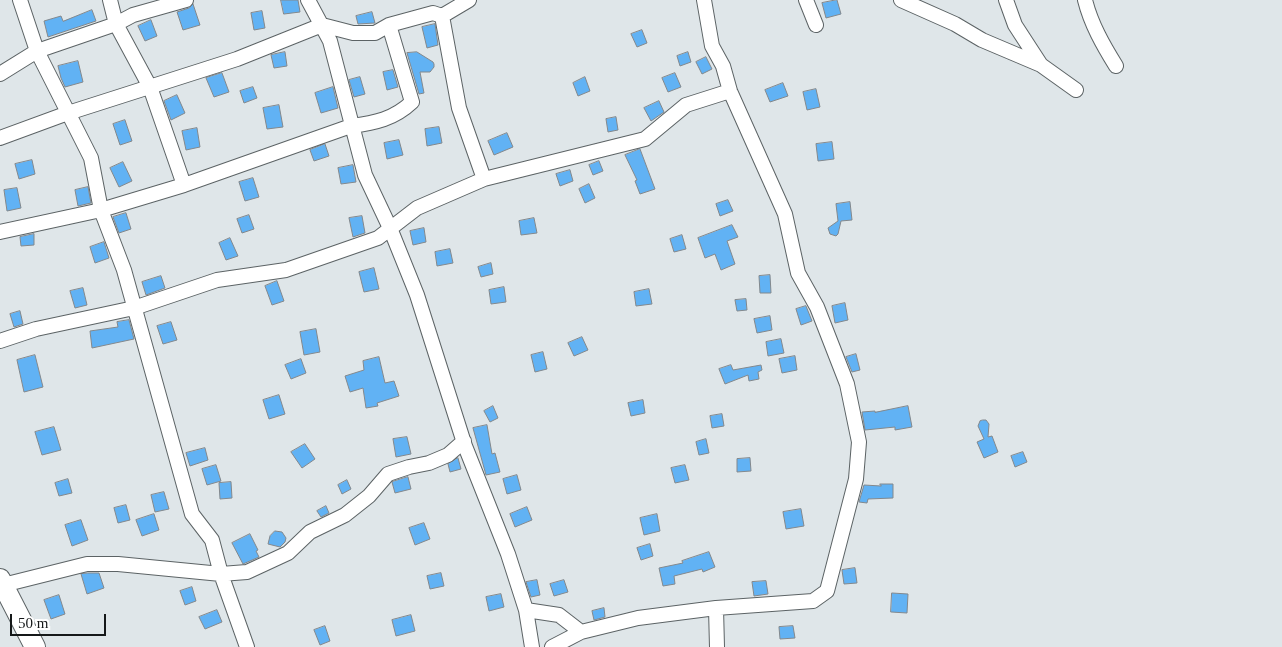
<!DOCTYPE html>
<html>
<head>
<meta charset="utf-8">
<style>
  body { margin:0 }
  #map { position:relative; width:1282px; height:647px; overflow:hidden; background:#dfe6e9; font-family:"Times New Roman",serif }
  canvas { display:block }
  .scale { position:absolute; left:10px; top:614px; width:96px; height:22px; box-sizing:border-box; border:2px solid #151819; border-top:0; padding-left:6px; font-size:15px; line-height:18px; white-space:nowrap; color:#151819; -webkit-text-stroke:4px #fff; paint-order:stroke }
</style>
</head>
<body>
<div id="map">
<canvas width="1282" height="647"></canvas>
<div class="scale">50 m</div>
</div>
<script>
const c = document.querySelector('canvas').getContext('2d');
c.lineJoin = 'round';
function paint(path, color) {
  c.fillStyle = color;
  c.fill(path, 'evenodd');
}
function strokePath(path, color, width, dash) {
  c.strokeStyle = color;
  c.lineWidth = width;
  c.lineCap = dash ? 'butt' : 'round';
  c.setLineDash(dash || []);
  c.stroke(path);
}
const building = new Path2D(`
  M281,0H298L300,12L284,14Z
  M837,0L841,14L826,18L822,3Z
  M193,4L200,25L183,30L177,12L189,8Z
  M92,10L96,21L48,37L44,21L61,16L63,21Z
  M262,11L265,28L254,30L251,13Z
  M372,12L375,23L358,24L356,16Z
  M151,20L157,36L145,41L138,26Z
  M435,24L438,45L427,48L422,27Z
  M642,30L647,43L637,47L631,34Z
  M285,52L287,66L274,68L271,55Z
  M417,52L433,62L434,64V67L430,72H420L424,93L419,94L407,53Z
  M688,52L691,62L680,66L677,56Z
  M706,57L712,69L702,74L696,62Z
  M78,61L83,82L65,87L61,78L58,66Z
  M393,70L398,87L387,90L383,72Z
  M222,73L229,92L214,97L206,78Z
  M675,73L681,87L668,92L662,78Z
  M360,77L365,94L354,97L349,80Z
  M585,77L590,91L578,96L573,83Z
  M783,83L788,96L770,102L765,90Z
  M253,87L257,98L244,103L240,91Z
  M333,87L338,108L321,113L315,93Z
  M816,89L820,107L807,110L803,92Z
  M177,95L185,113L171,120L164,101Z
  M659,101L664,112L651,121L644,108Z
  M279,105L283,127L267,129L263,108Z
  M616,117L618,130L608,132L606,119Z
  M125,120L132,141L120,145L113,124Z
  M439,127L442,143L427,146L425,129Z
  M197,128L200,147L186,150L182,131Z
  M507,133L513,147L494,155L488,141Z
  M399,140L403,155L387,159L384,143Z
  M832,142L834,159L818,161L816,144Z
  M325,144L329,156L314,161L310,150Z
  M640,149L655,189L640,194L635,181L637,180L625,155Z
  M32,160L35,174L19,179L15,164Z
  M599,161L603,171L593,175L589,165Z
  M123,162L132,181L119,187L110,168Z
  M353,165L356,182L341,184L338,168Z
  M570,170L573,181L560,186L556,174Z
  M253,178L259,197L245,201L239,182Z
  M589,184L595,198L585,203L579,189Z
  M88,187L91,203L78,206L75,190Z
  M17,188L21,208L7,211L4,190Z
  M728,200L733,211L720,216L716,204Z
  M850,202L852,220L841,221L838,234L836,236L830,234L828,228L838,221L836,204Z
  M126,213L131,229L119,233L113,217Z
  M249,215L254,229L242,233L237,219Z
  M362,216L365,233L353,237L349,218Z
  M534,218L537,233L521,235L519,221Z
  M732,225L738,237L727,241L735,264L721,270L715,254L705,258L698,238Z
  M424,228L426,242L413,245L410,231Z
  M34,234V245L21,246L20,237Z
  M682,235L686,249L674,252L670,239Z
  M230,238L238,256L226,260L219,243Z
  M104,242L109,258L95,263L90,247Z
  M450,249L453,263L437,266L435,252Z
  M491,263L493,274L481,277L478,267Z
  M374,268L379,289L364,292L359,272Z
  M770,275L771,293H760L759,276Z
  M161,276L165,288L146,295L142,282Z
  M277,281L284,301L272,305L265,286Z
  M504,287L506,302L491,304L489,290Z
  M83,288L87,305L75,308L70,291Z
  M649,289L652,304L636,306L634,292Z
  M746,299L747,310L737,311L735,300Z
  M845,303L848,320L835,323L832,306Z
  M806,306L812,321L801,325L796,309Z
  M20,311L23,324L14,327L10,314Z
  M770,316L772,330L757,333L754,319Z
  M129,320L134,339L92,348L90,331L118,327L117,322Z
  M171,322L177,340L163,344L157,326Z
  M316,329L320,352L304,355L300,332Z
  M582,337L588,350L574,356L568,343Z
  M781,339L784,353L768,356L766,342Z
  M543,352L547,369L535,372L531,355Z
  M856,354L860,370L852,372L846,357Z
  M35,355L43,387L24,392L17,360Z
  M795,356L797,370L782,373L779,359Z
  M379,357L385,383L394,381L399,396L377,403L378,406L366,408L363,388L350,392L345,376L364,370L363,361Z
  M301,359L306,373L291,379L285,365Z
  M731,365L733,370L761,365L762,370L758,372L759,379L749,381L748,375L725,384L719,369Z
  M279,395L285,414L269,419L263,400Z
  M643,400L645,413L631,416L628,403Z
  M493,406L498,418L490,422L484,411Z
  M908,406L912,427L895,430V427L865,430L862,412L875,411V412Z
  M722,414L724,426L712,428L710,416Z
  M983,420H986L989,424L988,437L992,436L998,452L984,458L977,442L984,439L978,426L980,421Z
  M487,425L492,454L495,453L500,472L486,475L473,428Z
  M54,427L61,450L42,455L35,432Z
  M407,437L411,454L396,457L393,439Z
  M706,439L709,453L699,455L696,442Z
  M305,444L315,459L302,468L291,452Z
  M205,448L208,460L190,466L186,453Z
  M1023,452L1027,462L1015,467L1011,456Z
  M458,458L461,469L450,472L448,464Z
  M750,458L751,471L737,472V459Z
  M216,465L221,481L207,485L202,469Z
  M685,465L689,480L675,483L671,468Z
  M517,475L521,490L507,494L503,479Z
  M408,477L411,489L395,493L392,482Z
  M68,479L72,493L59,496L55,483Z
  M347,480L351,489L342,494L338,485Z
  M231,482L232,498L220,499L219,483Z
  M880,484H893V498L868,499L867,503L859,502L864,485L881,486Z
  M164,492L169,509L155,512L151,495Z
  M126,505L130,520L118,523L114,508Z
  M326,506L329,513L321,517L317,511Z
  M527,507L532,520L515,527L510,514Z
  M801,509L804,526L786,529L783,512Z
  M154,514L159,530L142,536L136,520Z
  M657,514L660,531L644,535L640,518Z
  M81,520L88,540L72,546L65,525Z
  M424,523L430,539L415,545L409,528Z
  M275,531L282,532L286,538L285,542L280,547L268,544L270,536Z
  M250,534L258,550L256,551L259,557L243,564L232,543Z
  M650,544L653,556L641,560L637,548Z
  M709,552L715,567L703,572L702,569L674,576L675,584L663,586L659,568L683,563L682,561Z
  M855,568L857,583L844,584L842,570Z
  M88,573H99L104,588L87,594L81,574Z
  M441,573L444,586L430,589L427,576Z
  M537,580L540,595L531,597L526,582Z
  M564,580L568,592L554,596L550,584Z
  M766,581L768,594L754,596L752,582Z
  M192,587L196,601L185,605L180,591Z
  M892,593L908,594L907,613L891,612Z
  M501,594L504,607L489,611L486,597Z
  M59,595L65,614L51,619L44,600Z
  M604,608L605,617L594,620L592,611Z
  M217,610L222,622L205,629L199,617Z
  M411,615L415,631L396,636L392,620Z
  M325,626L330,641L320,645L314,630Z
  M793,626L795,638L780,639L779,627Z`);
const minor = new Path2D(`
  M20,0L37,51L91,158L101,210L124,270L192,514L212,540L221,574L247,647
  M110,0L116,24L150,87L184,185
  M308,0L330,41L365,175L390,228L417,295L465,446L508,554L526,610
  M469,0L442,16L459,108L484,179
  M806,0L816,25
  M901,0L955,24L982,40L1041,65
  M1006,0L1015,25L1041,65L1076,90
  M1085,0C1091,24 1103,45 1116,66
  M0,74L37,51L116,24L133,15L186,0
  M0,138L68,113L237,59L322,25L353,33H375L389,25L433,13L442,16
  M0,232L101,210L184,185L351,126C375,123 394,119 412,102L389,25
  M0,341L36,329L134,308L217,280L286,270L378,238L417,208L484,179L645,139L686,105L730,91
  M3,585L87,564H118L221,574L247,572L288,553L310,532L345,515L369,496L388,474L409,467L429,463L448,455L464,441
  M716,608L717,647
  M532,647L526,610L559,615L581,632
  M552,647L581,632L638,618L716,608L813,601L827,591L856,479L859,442L847,384L817,307L798,273L785,214L730,91L723,66L712,46L704,0`);
const secondary = new Path2D(`
  M0,579L35,647`);
paint(building, '#61b2f4');
strokePath(building, '#83888c', 1);
strokePath(minor, '#5c6365', 16);
strokePath(secondary, '#5c6365', 22);
strokePath(minor, '#fff', 14);
strokePath(secondary, '#fff', 20);
</script>
</body>
</html>
